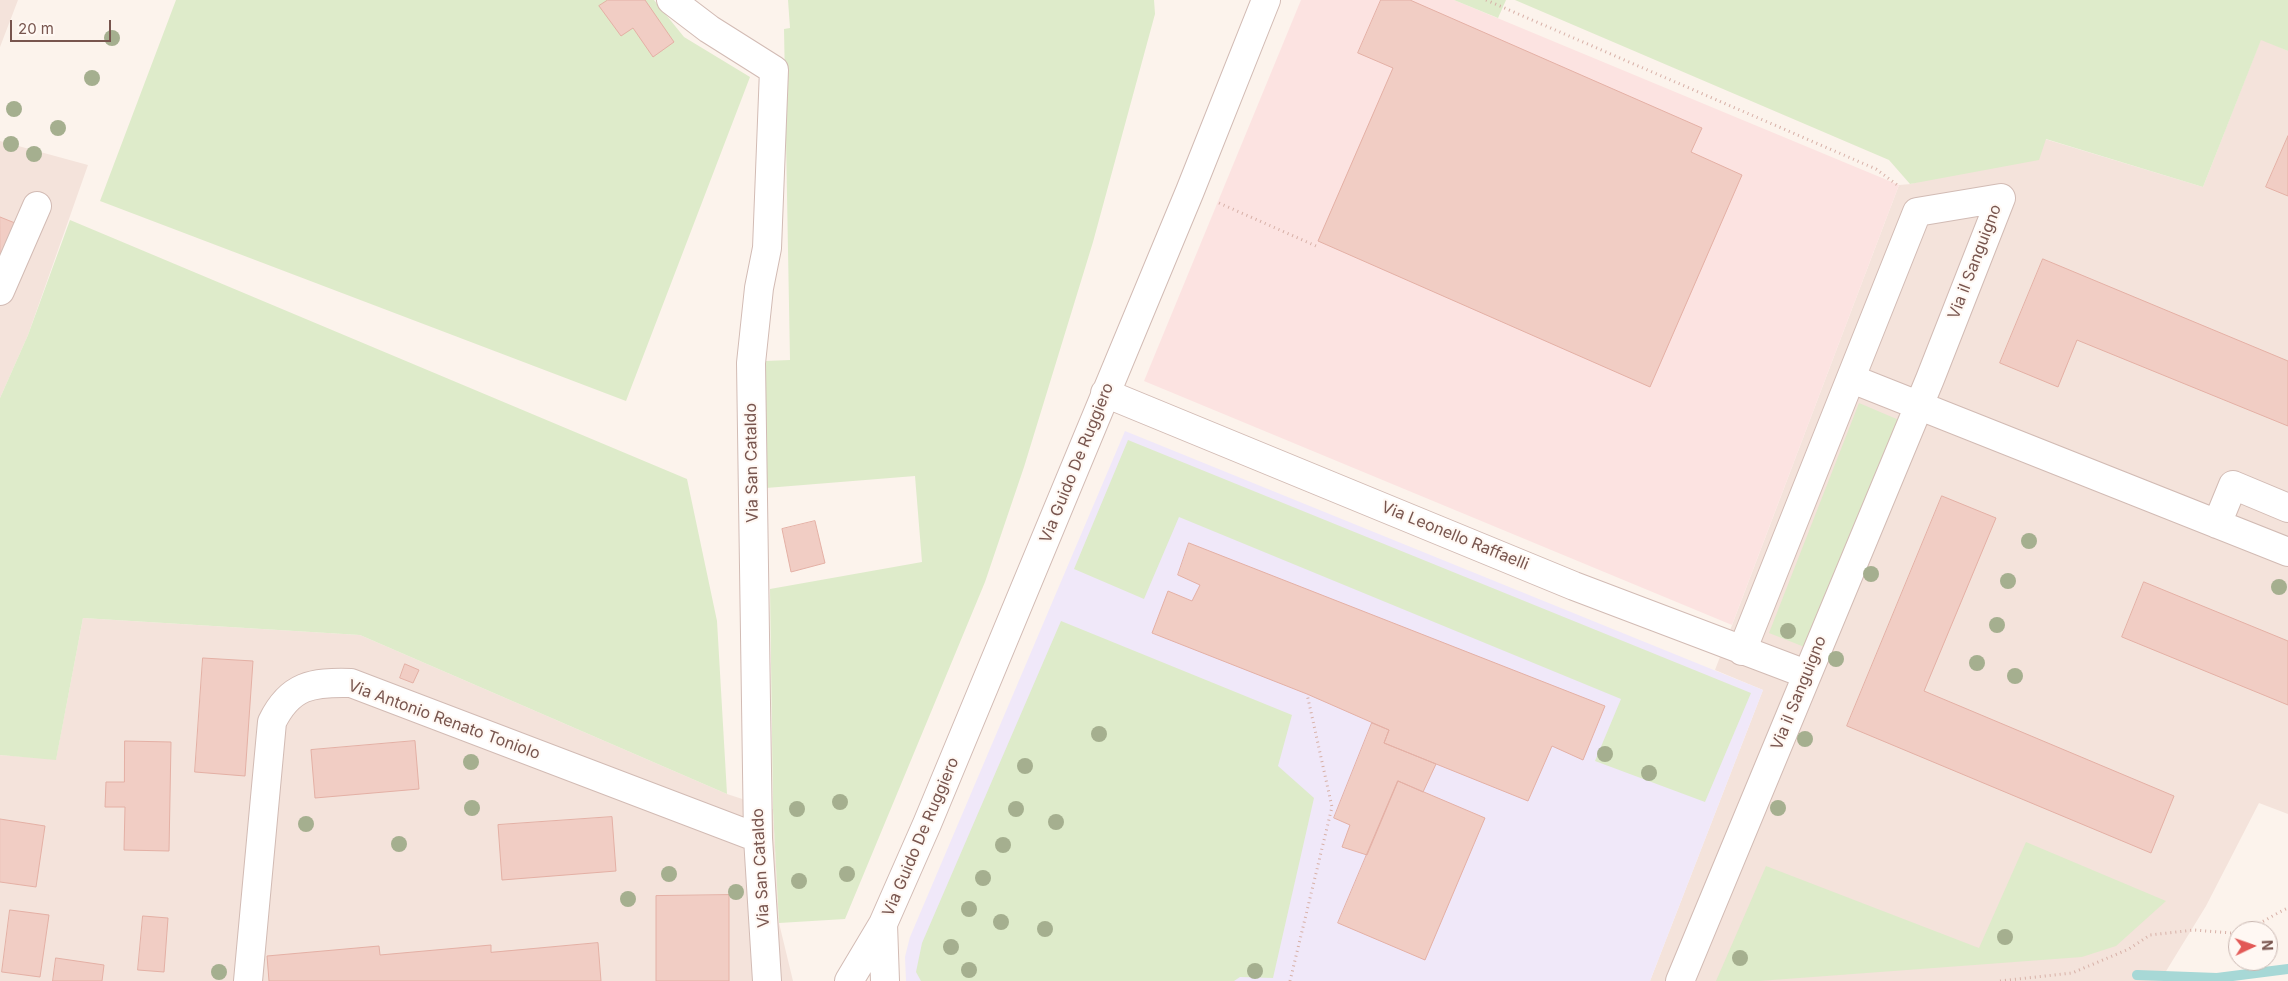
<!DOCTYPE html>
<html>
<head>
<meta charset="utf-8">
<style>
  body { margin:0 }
  #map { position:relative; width:2288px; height:981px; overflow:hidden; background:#fcf3ec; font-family:Inter,sans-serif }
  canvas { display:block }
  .north { position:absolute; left:2228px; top:921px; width:50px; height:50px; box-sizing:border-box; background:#fff8f3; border:1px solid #c9b7b1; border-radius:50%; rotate:87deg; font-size:14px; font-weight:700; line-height:20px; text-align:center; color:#78554e }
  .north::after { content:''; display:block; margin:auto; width:18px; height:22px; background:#e25956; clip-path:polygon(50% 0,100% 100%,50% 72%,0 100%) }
  .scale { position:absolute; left:10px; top:20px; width:101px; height:22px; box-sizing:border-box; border:2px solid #78554e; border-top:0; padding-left:6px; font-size:15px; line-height:18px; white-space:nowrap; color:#78554e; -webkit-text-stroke:4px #fff8f3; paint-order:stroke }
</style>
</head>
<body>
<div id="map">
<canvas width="2288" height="981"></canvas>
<div class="north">N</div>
<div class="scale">20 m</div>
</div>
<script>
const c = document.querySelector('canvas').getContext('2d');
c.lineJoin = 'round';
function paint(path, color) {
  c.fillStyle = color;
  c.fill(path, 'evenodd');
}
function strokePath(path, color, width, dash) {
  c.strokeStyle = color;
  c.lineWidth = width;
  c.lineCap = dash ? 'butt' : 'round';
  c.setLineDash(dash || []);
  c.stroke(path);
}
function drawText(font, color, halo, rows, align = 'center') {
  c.font = font + ' Inter,sans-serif';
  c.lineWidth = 4;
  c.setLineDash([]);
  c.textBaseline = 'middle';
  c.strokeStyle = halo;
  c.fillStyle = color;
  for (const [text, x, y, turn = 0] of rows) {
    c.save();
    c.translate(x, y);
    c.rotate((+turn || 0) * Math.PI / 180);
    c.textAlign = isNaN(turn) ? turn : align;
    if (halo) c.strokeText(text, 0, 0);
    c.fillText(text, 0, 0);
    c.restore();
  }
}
const residential = new Path2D(`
  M0,0H18L0,47Z
  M2261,39L2288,51V814L2259,803L2206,906L2160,981H1650L1763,690L1715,670L1899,185L1911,184L2045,139L2203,187Z
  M0,141L88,165L28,335L0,398Z
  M83,618L360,635L727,794L773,809L779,923L793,981H0V755L56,759Z`);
const commercial = new Path2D(`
  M1301,0H1454L1899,185L1732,625L1144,381Z`);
const education = new Path2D(`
  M1125,431L1763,690L1650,981H906L905,957L910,937Z`);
const green = new Path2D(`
  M176,0H654L684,37L750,77L626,401L100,201Z
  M788,0H1154L1155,14L1093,242L1024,467L985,582L845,919L779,923L773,809L770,589L922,562L915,476L766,488L765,361L790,360L784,29L790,28Z
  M1454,0H1506L1498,18Z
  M1515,0H2288V51L2261,40L2203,187L2046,139L2039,160L1910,184L1889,160Z
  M70,220L687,479L717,621L727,794L360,635L83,618L56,760L0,755V398L28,335Z
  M1859,403L1899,420L1807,648L1769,633Z
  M1128,440L1751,693L1705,802L1595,761L1621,699L1179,517L1144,599L1074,569Z
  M1061,621L1292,715L1278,766L1314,798L1273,978L1240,977L1234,981H921L916,972L922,943Z
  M2026,842L2166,901L2116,946L2082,957L1759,981H1716L1766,866L1979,948Z`);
const stream = new Path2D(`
  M2137,975L2217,978L2288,969`);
const building = new Path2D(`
  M608,0H645L674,42L653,57L633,28L621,36L599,6Z
  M1381,0H1410L1702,128L1691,152L1742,175L1650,387L1318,241L1393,68L1358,53Z
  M2288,136V196L2266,187Z
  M0,217L15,223L0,259Z
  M2043,259L2288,361V426L2077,340L2058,387L2000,363Z
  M1942,496L1996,518L1924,691L2174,796L2151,853L1847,726Z
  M815,521L825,563L791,572L782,529Z
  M1189,543L1605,706L1583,760L1552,746L1528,801L1384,743L1389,730L1307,694L1152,633L1168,591L1192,601L1200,585L1178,575Z
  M2144,582L2288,641V705L2122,637Z
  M203,658L253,661L245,776L195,772Z
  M405,664L419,670L413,683L400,678Z
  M1372,723L1389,730L1384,743L1436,764L1423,792L1398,781L1367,855L1342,847L1350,825L1334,818Z
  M125,741L171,742L169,851L124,850L125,807H105L106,782H124Z
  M415,741L419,789L315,798L311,750Z
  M1398,781L1485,818L1425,960L1338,923Z
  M612,817L616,871L502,880L498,825Z
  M0,819L45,826L36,887L0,882Z
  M729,895V981H656V896Z
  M10,910L49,915L40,977L2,972Z
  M143,916L168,918L164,972L138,970Z
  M598,943L601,981H269L267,956L379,946L380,955L491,945V952Z
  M56,958L104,965L102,981H53Z`);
const path = new Path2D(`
  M1486,0L1876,169L1900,187
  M1219,203L1316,246
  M2240,931C2257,927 2272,915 2288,908
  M1290,981L1332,807L1307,694
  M2000,981L2072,973L2129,949L2150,935L2194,930L2231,933L2238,932`);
const minor = new Path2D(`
  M671,0L709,29L774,70L767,248L759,288L751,363L758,838L767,981
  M0,291L37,206
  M1852,379L2288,552
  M1105,393L1574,586L1806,674
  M2217,524L2233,485L2288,508
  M883,924L885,981
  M248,981L272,722C290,685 312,682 351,683L758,838
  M849,981L883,924L927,824L1190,191L1266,0
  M1680,981L1930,379L2001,198L1917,212L1742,651`);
const trees = [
  [112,38],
  [92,78],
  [14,109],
  [58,128],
  [11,144],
  [34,154],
  [2029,541],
  [1871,574],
  [2008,581],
  [2279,587],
  [1997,625],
  [1788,631],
  [1836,659],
  [1977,663],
  [2015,676],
  [1099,734],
  [1805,739],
  [1605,754],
  [471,762],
  [1025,766],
  [1649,773],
  [840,802],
  [472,808],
  [1778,808],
  [797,809],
  [1016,809],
  [1056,822],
  [306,824],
  [399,844],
  [1003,845],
  [669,874],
  [847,874],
  [983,878],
  [799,881],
  [736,892],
  [628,899],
  [969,909],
  [1001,922],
  [1045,929],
  [2005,937],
  [951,947],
  [1740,958],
  [969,970],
  [1255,971],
  [219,972]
];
const streetNames = [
  ["Via il Sanguigno",1975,262,-69],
  ["Via San Cataldo",752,463,-91],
  ["Via Guido De Ruggiero",1077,463,-68],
  ["Via Leonello Raffaelli",1455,536,22],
  ["Via il Sanguigno",1799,693,-68],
  ["Via Antonio Renato Toniolo",444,720,20],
  ["Via Guido De Ruggiero",921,837,-67],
  ["Via San Cataldo",761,868,-93]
];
paint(residential, '#f4e3db');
paint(commercial, '#fce3e1');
paint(education, '#f0e8f9');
paint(green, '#deebca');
strokePath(stream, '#a7d8d6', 10);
paint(building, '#f1cdc4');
strokePath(building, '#e4b0a5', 1);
strokePath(minor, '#d2bbb4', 30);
strokePath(path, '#d7b0a7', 3, [1, 4]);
strokePath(minor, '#fff', 28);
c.fillStyle = '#a5af8f';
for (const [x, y] of trees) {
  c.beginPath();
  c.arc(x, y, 8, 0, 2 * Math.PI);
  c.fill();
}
drawText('16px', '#78554e', '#fff8f3', streetNames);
</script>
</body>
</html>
